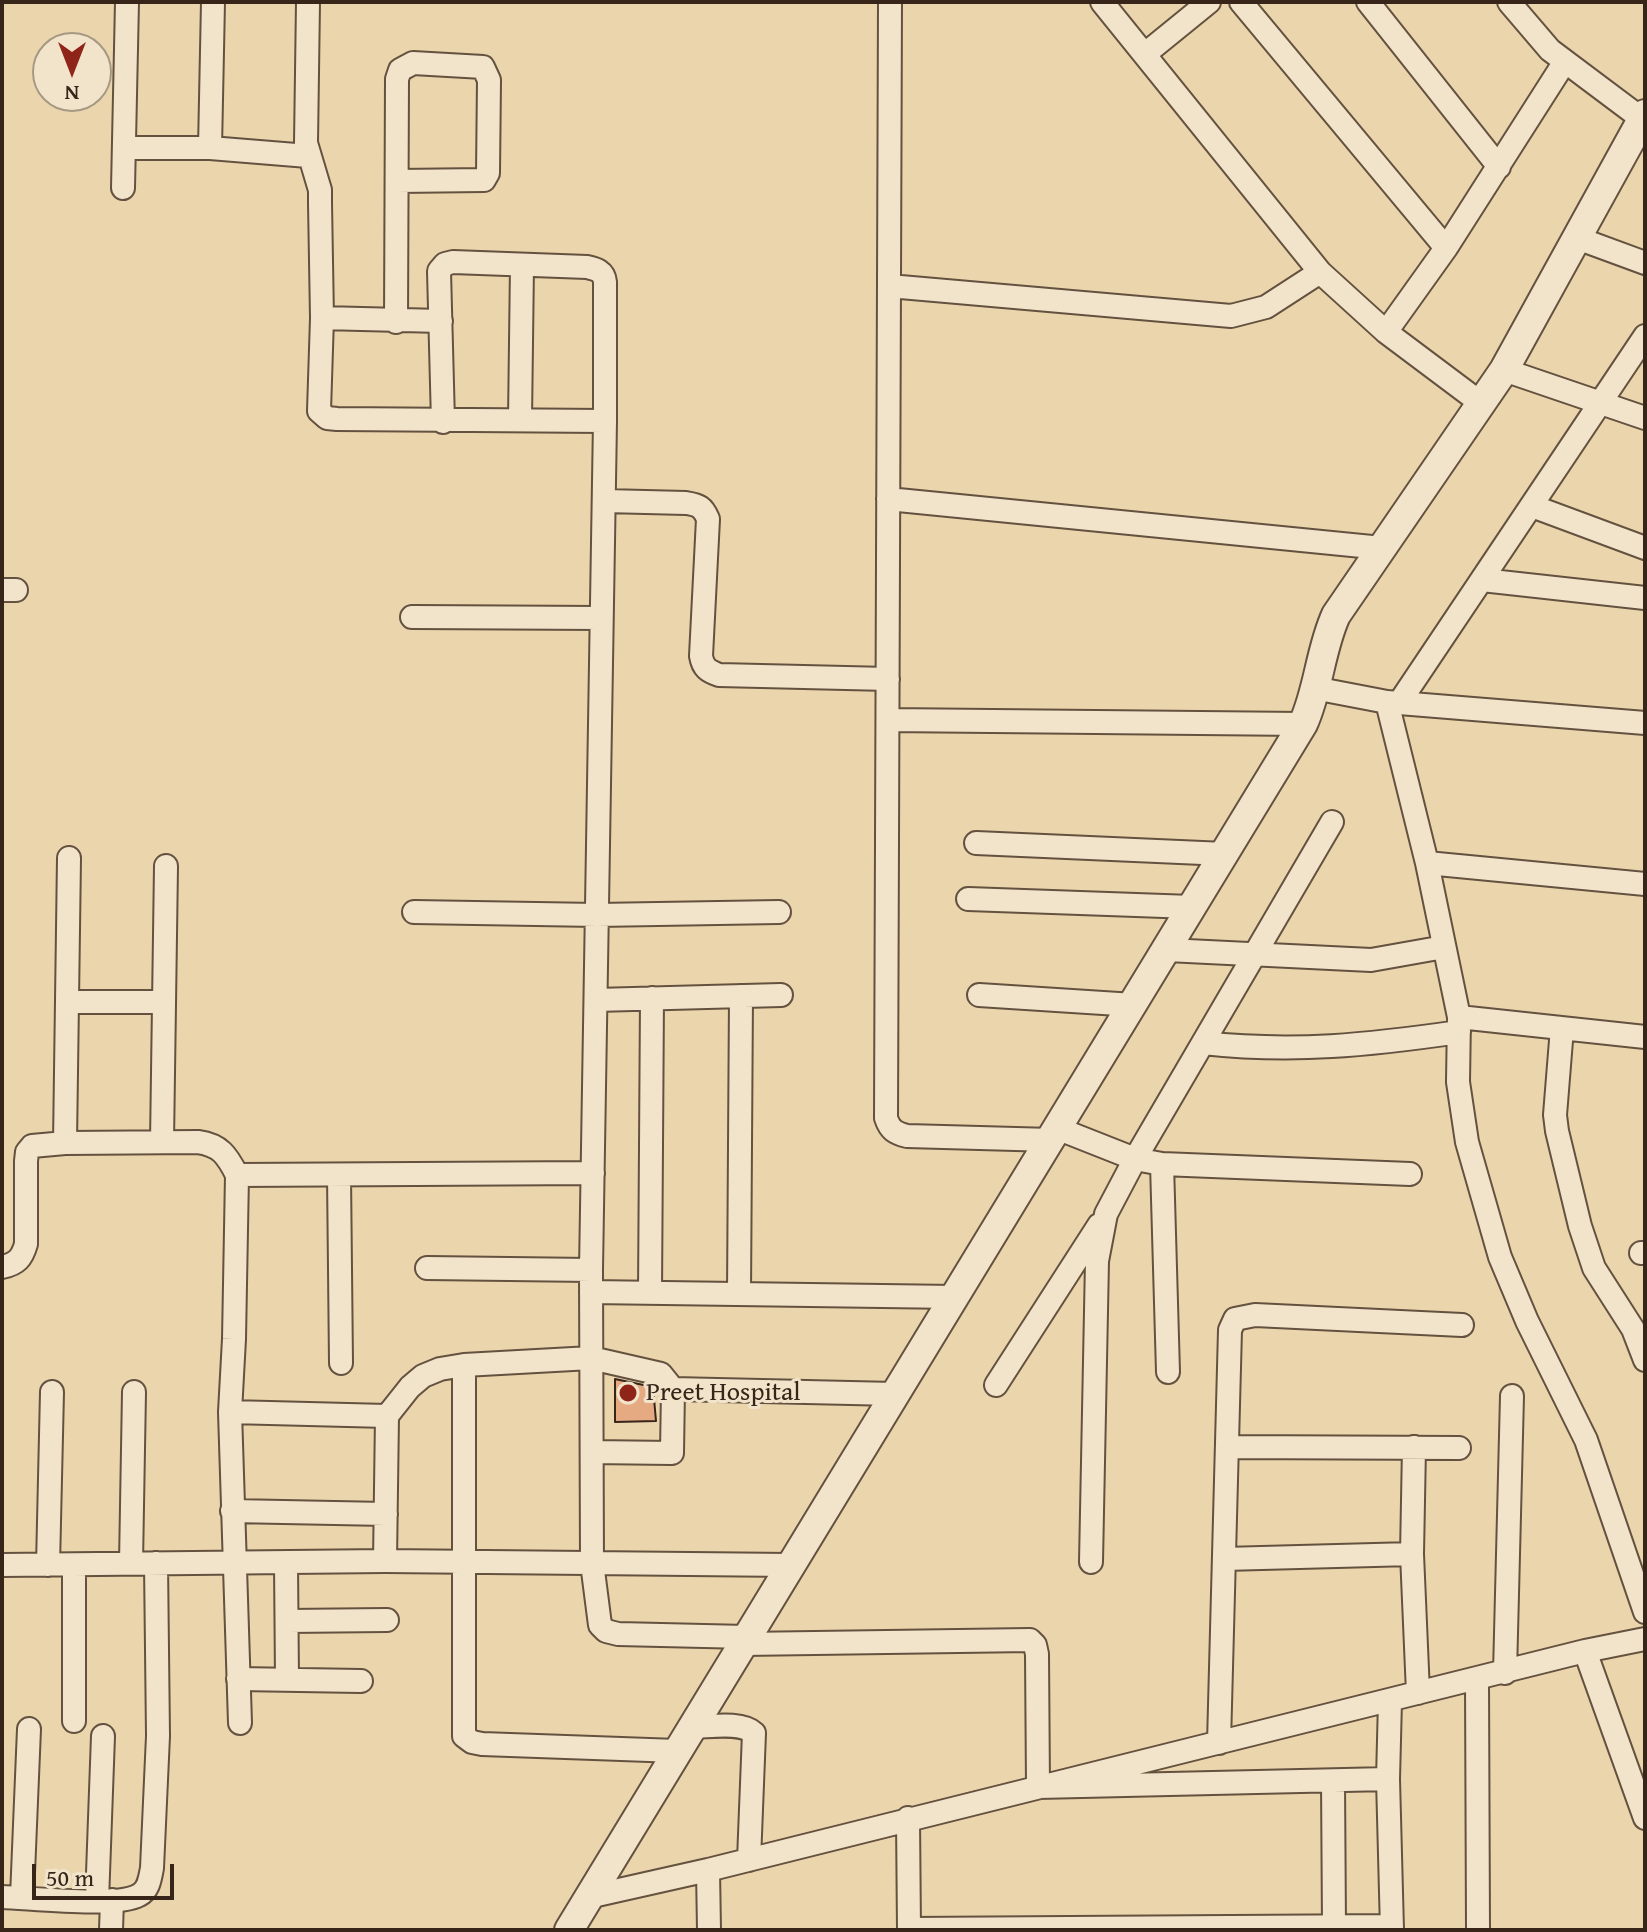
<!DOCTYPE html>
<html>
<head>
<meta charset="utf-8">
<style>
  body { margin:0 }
  #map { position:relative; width:1647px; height:1932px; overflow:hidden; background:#ead5ad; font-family:"Gentium Book Plus",serif }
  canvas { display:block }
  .frame { position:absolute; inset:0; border:4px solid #37251a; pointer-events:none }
  .north { position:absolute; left:32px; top:32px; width:80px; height:80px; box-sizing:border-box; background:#f1e4ca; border:2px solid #a79884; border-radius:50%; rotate:180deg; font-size:22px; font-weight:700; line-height:32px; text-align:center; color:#37251a }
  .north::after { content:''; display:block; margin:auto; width:28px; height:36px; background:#8f2418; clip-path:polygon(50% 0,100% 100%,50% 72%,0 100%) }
  .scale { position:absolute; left:32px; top:1864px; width:142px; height:36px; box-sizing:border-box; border:4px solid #37251a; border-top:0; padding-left:10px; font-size:24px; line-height:28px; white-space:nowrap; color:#37251a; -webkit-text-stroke:6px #f1e4ca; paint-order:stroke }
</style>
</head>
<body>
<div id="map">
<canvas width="1647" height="1932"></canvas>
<div class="frame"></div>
<div class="north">N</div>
<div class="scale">50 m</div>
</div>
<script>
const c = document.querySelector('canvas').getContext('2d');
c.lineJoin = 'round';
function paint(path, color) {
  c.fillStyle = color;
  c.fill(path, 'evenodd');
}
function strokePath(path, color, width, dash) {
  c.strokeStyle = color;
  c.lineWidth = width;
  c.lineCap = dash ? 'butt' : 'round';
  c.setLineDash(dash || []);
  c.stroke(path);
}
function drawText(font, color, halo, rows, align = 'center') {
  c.font = font + ' "Gentium Book Plus",serif';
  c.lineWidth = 6;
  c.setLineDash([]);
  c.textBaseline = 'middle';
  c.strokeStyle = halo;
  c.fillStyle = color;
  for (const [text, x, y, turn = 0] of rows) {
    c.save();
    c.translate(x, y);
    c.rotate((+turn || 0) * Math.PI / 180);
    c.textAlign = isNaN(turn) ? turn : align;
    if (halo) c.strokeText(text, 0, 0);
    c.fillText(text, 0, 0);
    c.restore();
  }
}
const building = new Path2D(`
  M615,1379L653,1387L656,1421L615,1422Z`);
const minor = new Path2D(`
  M308,2L306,143L320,190V203L322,318L319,411L327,418L337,419L605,421
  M890,2L886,1118C890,1130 895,1133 907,1136L1052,1140
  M1102,2L1320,272L1386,332L1482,404
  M1241,2L1446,248
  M1368,2L1499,167
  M1509,2L1550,50L1642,119
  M1145,54L1209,2
  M124,148H210L308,156
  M210,148L213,2
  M123,188L127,2
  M1577,238L1645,263
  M889,286L1231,316L1266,307L1320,272
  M322,318L441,321
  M396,322L397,79L400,70L413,63L483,67L489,80L488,173L484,180L397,181
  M1386,332L1446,248L1564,63
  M1504,370L1645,418
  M520,420L522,265
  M443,422L439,271L445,264L453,262L587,267C596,269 604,271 605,282V421L591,1270L592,1563L600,1625L606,1631L618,1634L747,1637
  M888,499L1382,548
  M605,501L686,503C699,505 703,507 708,519L701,656C703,668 708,671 719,675L888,679
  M1532,506L1645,548
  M1482,580L1645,598
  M2,590H16
  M412,617L601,618
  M1314,688L1387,702L1645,723
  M1387,702L1427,863L1459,1017L1458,1082L1467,1142L1500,1257L1527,1321L1586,1440L1645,1612
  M1399,703L1645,336
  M888,720L1303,724
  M976,843L1225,854
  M1427,863L1645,884
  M968,899L1192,907
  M414,912L597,915L779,912
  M1167,950L1371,960L1444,947
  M979,995L1134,1005
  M596,1000L781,995
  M67,1002H164
  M1459,1017L1645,1037
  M1562,1028L1555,1115L1557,1131L1580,1226L1594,1268L1633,1329L1645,1360
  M1203,1043C1294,1053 1369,1045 1459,1032
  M1059,1129L1135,1159L1162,1164L1410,1174
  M162,1142L166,866
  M65,1143L69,858
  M1162,1164L1168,1372
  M237,1175L593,1173
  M339,1175L341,1363
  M1641,1253H1645
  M2,1267C17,1264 22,1258 26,1244V1161L27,1152L32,1146L65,1143L198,1142C220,1145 227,1155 237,1175L234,1339L230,1412L240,1723
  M427,1268L591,1270
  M591,1292L955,1297
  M650,1293L652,998
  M739,1294L741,996
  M464,1365V1736L472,1742L482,1744L677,1751
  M996,1385L1099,1225
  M230,1412L387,1416L385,1561
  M387,1416L410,1387L423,1376L440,1369L464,1365L591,1358L661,1374L673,1389
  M1227,1447L1459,1448
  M1414,1447L1412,1554L1418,1693
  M592,1452L672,1453L673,1389L895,1394
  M232,1511L386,1514
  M1224,1559L1412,1554
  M1091,1562L1097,1261L1106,1214L1135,1159L1332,822
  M131,1563L134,1392
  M286,1563L287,1680
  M2,1565L385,1561L791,1565
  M48,1565L52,1392
  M74,1565V1721
  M287,1621L387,1620
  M743,1644L1030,1640L1035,1645L1037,1654L1038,1787L1388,1779
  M1585,1651L1645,1818
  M1505,1673L1512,1396
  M238,1679L361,1681
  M1477,1680L1478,1930
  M1390,1701L1388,1779L1392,1930
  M692,1727C709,1727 741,1721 754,1733L749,1860
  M1219,1743L1230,1330L1235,1319L1255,1315L1462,1325
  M1333,1781L1334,1927
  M908,1818L909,1930
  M708,1870L709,1930
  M2,1897C32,1898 116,1908 139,1895C149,1890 150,1878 152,1868L158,1736L156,1563
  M22,1897L29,1729
  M588,1897L708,1870L1585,1651L1645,1639
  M97,1901L103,1736
  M909,1929L1392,1926
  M111,1930L112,1900`);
const tertiary = new Path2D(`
  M569,1930L1303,724C1319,689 1320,650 1336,615L1504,370L1645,114`);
const markers = [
  [628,1393,10,"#8f2418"]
];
const poiNames = [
  ["Preet Hospital",646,1393]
];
paint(building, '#e6aa83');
strokePath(building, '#37251a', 2);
strokePath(minor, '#64513f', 26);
strokePath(tertiary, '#64513f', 32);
strokePath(minor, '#f1e4ca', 22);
strokePath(tertiary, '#f1e4ca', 28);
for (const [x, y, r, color] of markers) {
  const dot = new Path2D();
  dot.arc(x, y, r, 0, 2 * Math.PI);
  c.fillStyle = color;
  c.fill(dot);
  strokePath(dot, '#f1e4ca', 3);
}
drawText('26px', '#37251a', '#f1e4ca', poiNames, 'left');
</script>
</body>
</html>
